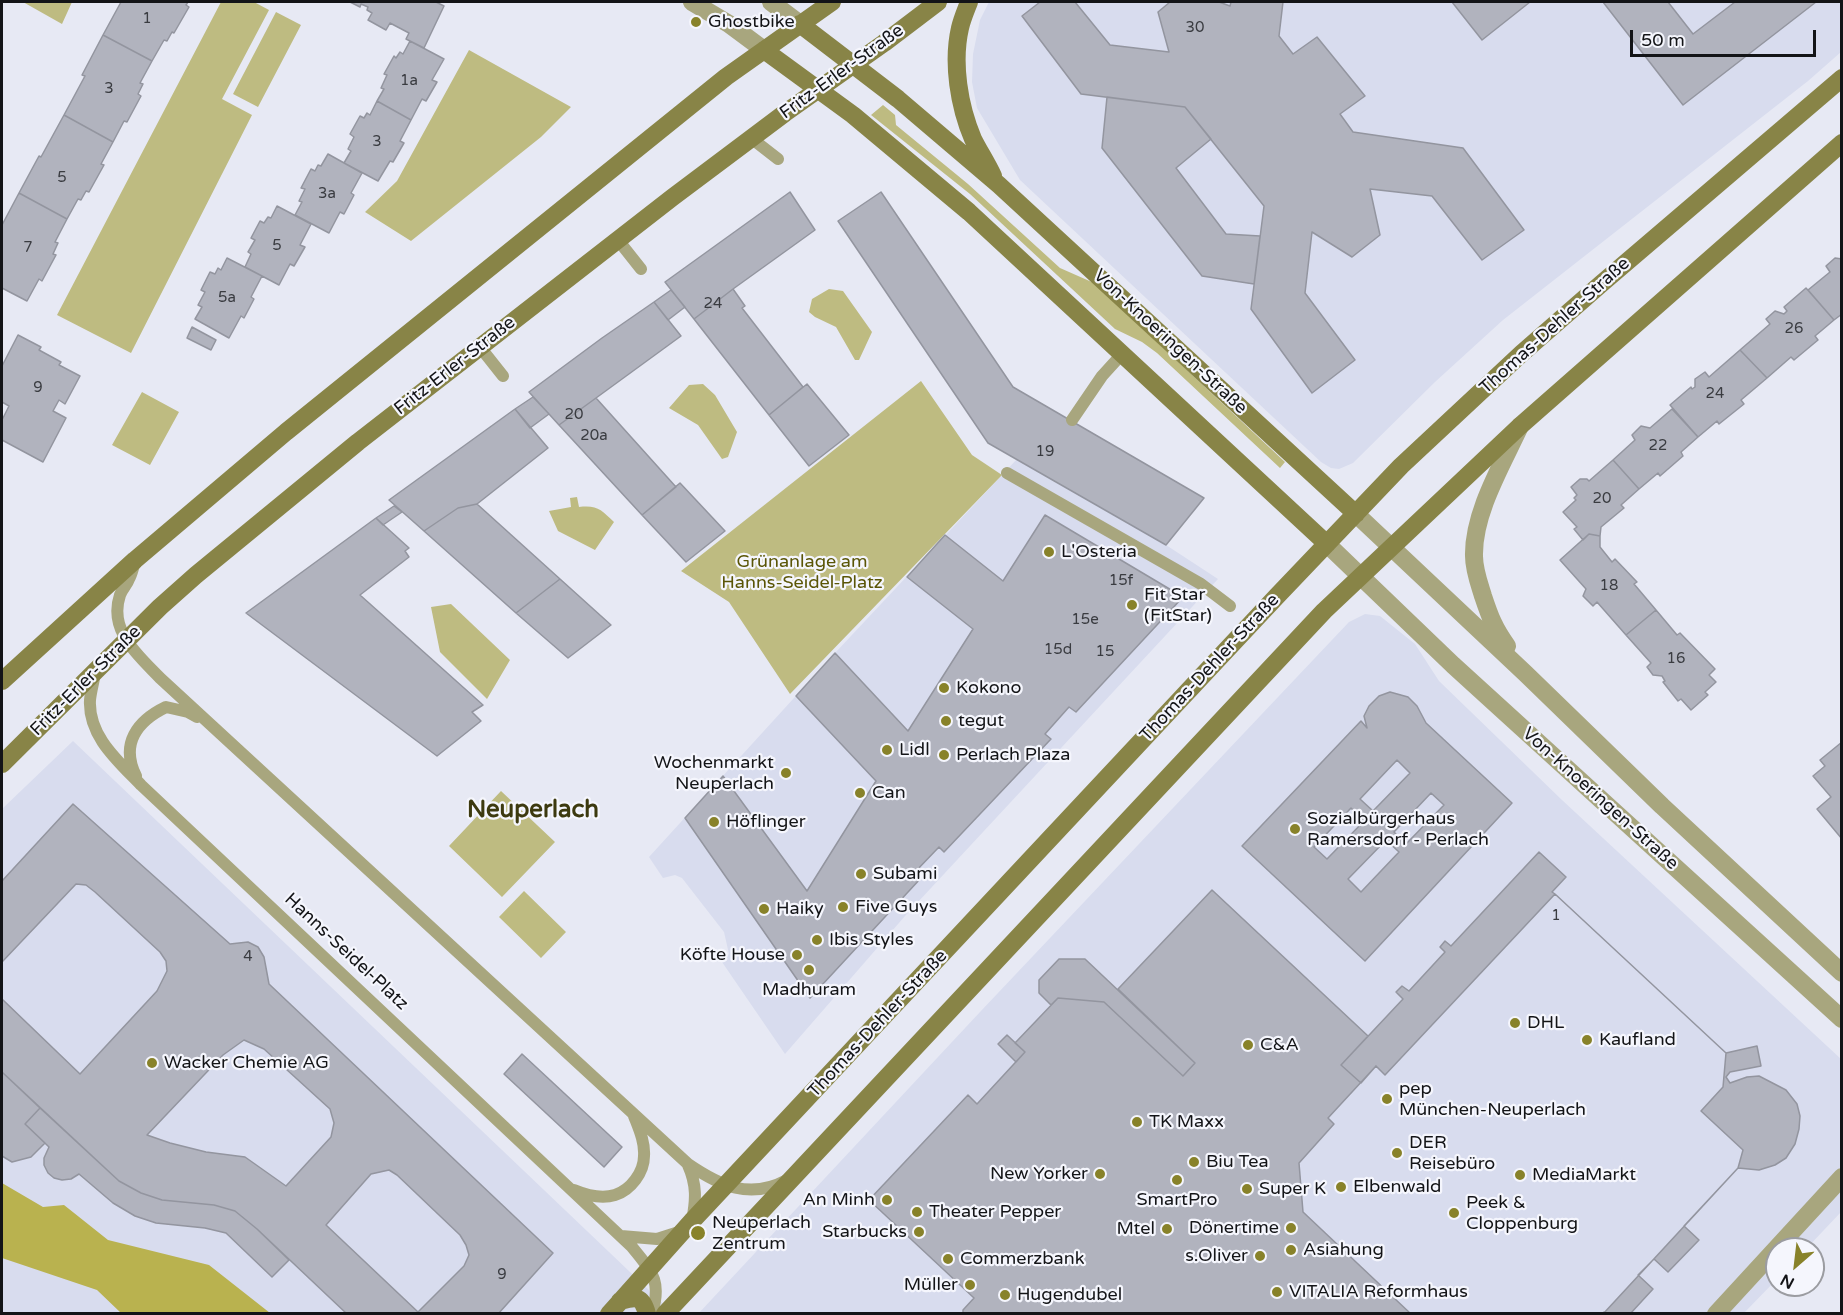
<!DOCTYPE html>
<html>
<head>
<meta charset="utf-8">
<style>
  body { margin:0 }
  #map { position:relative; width:1843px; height:1315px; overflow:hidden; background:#e7e9f4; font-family:"Varela Round",sans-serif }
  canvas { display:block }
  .frame { position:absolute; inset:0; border:3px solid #131417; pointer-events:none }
  .north { position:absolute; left:1765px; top:1237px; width:60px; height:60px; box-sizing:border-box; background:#f5f6fd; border:2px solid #9b9ca1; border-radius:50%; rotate:208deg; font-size:16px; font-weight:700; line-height:24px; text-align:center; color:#131417 }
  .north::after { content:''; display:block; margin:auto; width:21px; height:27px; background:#88822a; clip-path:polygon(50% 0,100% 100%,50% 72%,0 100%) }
  .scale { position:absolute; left:1630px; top:30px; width:186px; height:27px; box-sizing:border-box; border:3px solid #131417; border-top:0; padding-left:8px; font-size:18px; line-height:21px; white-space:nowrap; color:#131417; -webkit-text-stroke:4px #f5f6fd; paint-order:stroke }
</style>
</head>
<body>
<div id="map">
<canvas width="1843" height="1315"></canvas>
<div class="frame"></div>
<div class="north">N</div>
<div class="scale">50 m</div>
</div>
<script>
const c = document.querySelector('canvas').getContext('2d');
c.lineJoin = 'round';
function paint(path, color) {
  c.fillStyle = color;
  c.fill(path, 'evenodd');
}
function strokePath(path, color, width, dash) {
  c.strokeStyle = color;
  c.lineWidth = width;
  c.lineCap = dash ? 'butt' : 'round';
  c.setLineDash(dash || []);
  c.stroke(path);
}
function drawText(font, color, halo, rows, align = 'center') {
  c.font = font + ' "Varela Round",sans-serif';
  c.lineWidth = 4.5;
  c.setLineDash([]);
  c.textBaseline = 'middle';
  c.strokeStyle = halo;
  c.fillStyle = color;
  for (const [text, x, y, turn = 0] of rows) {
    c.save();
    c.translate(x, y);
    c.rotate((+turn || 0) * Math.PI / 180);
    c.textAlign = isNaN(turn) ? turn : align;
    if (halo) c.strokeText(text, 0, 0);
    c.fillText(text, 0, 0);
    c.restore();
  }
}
const built = new Path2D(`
  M989,2H1841V52L1808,81L1503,320L1435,382L1353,463L1339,469L1331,468L1321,462L1020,180L977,108L972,82L973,54L980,20Z
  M1017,459L1166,545L1218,579L905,916L785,1054L722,962L729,954L724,932L682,878L675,875L663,878L649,857L835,653Z
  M1365,614L1380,616L1415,644L1439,681L1562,800L1841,1059V1212L1806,1249H1777V1279L1744,1313L698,1314L980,1012L1349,622Z
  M73,741L673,1313L2,1314V809Z`);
const green = new Path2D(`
  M23,2H72L62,24Z
  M221,2H254L269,10L222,99L252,115L131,353L57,315Z
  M276,12L301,25L258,107L233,94Z
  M469,50L571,107L541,137L411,241L365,212L397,181Z
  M883,105L895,115L896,125L968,184L1060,268L1094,283L1285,462L1280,468L1157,353L1142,342L1115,329L970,194L871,115Z
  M829,289L843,291L872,332L859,360H855L836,327L815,317L809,312L812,299Z
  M921,381L972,455L1002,475L790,694L729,602L681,571Z
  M703,384L715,395L737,432L728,457L722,459L698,425L669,408L689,385Z
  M142,392L179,412L150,465L112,445Z
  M577,497L579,507C598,505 601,510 614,522L595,550L558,531L549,511L571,507L570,498Z
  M451,604L510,660L487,699L440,652L431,607Z
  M501,791L555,842L502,897L449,846Z
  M524,891L566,932L541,958L499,917Z`);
const forest = new Path2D(`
  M2,1183L43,1207L64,1205L108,1240L209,1265L270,1313H121L97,1290L2,1258Z`);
const building = new Path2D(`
  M121,2H188L186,5L189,7L174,33L172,32L167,41L164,40L152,61L103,35Z
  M350,2H436L444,6L424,48L406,39L409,33L390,23L386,30L368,20L372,13L367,10L368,7L361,4L360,7Z
  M1040,2H1075L1110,45L1169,52L1158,12L1170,2H1219L1230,6L1231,2H1283L1279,36L1293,54L1317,37L1365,96L1340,114L1353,132L1463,148L1524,230L1482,260L1432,196L1370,189L1380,235L1352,257L1312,232L1305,293L1355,360L1312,393L1251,309L1264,206L1185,107L1081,94L1022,16Z
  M1452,2H1530L1482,40Z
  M1603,2H1668L1693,34L1735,2H1816L1683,105Z
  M103,35L152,61L140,83L143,84L138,94L141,96L127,122L124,121L113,142L64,115L85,76L82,75Z
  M410,41L444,59L432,80L437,82L426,101L422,99L411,120L377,101L384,89L381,88L387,75L384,74L394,56L396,58L400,52L403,54Z
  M1107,97L1185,107L1211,139L1176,168L1226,234L1260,236L1254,284L1202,276L1102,148Z
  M377,101L411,120L400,141L404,143L393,162L390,161L378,181L344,163L351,151L348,149L354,137L350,134L360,116L364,118L367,113L370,115Z
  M64,115L113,142L101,164L104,165L89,192L86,191L81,200L78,199L67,219L19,193L39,156L41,157Z
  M328,154L362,173L351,193L354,195L344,214L340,212L329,233L295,215L302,202L299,201L305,189L301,188L311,169L315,171L318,165L321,166Z
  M790,192L815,230L733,289L694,319L665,282Z
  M881,192L1013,387L1204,498L1166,545L988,443L838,221Z
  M19,193L67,219L55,242L58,243L53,254L56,255L42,281L39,279L27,301L2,288V225Z
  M277,206L311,224L300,245L305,247L294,266L290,264L279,285L245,267L251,254L248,252L255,240L251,238L260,221L264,223L268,217L271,218Z
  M227,258L262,276L251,297L254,299L244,318L241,316L229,338L195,319L202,307L198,305L205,292L201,290L210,272L215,274L218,268L221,270Z
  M1835,258L1842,259V314L1834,320L1808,290L1830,272L1826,266Z
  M1806,288L1834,320L1815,336L1818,340L1794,360L1791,357L1767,378L1740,350L1770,324L1766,319L1775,311L1784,314L1787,311L1784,307Z
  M733,289L745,306L742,308L803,387L769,415L694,319Z
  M671,290L685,307L668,320L654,302Z
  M654,302L681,336L559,425L529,392L602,338Z
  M192,327L216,340L211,350L187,338Z
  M18,335L41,347L39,350L61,362L59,365L80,376L65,404L59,400L53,411L66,418L43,462L2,440V420L9,406L2,402V366Z
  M1740,350L1767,378L1741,400L1744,404L1719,424L1717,421L1698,437L1670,405L1691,387L1692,389L1695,387V379L1705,372L1709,377Z
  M807,384L849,435L809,466L769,415Z
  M533,397L549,414L530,428L515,409Z
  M596,398L676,487L642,515L559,425Z
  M515,409L548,448L477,504L458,508L424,531L389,500Z
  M1672,409L1698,437L1681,452L1683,456L1660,476L1658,473L1639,489L1613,460L1635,440L1632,435L1641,426L1650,428Z
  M1613,460L1639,489L1621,505L1624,508L1601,527L1600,536L1589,534L1583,540L1574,529L1577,527L1563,512L1576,500L1574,498L1577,495L1571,487L1580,479H1587L1589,481Z
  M680,483L725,531L686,562L642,515Z
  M477,504L560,579L516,613L424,531L458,508Z
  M394,506L402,512L383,525L376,518Z
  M1045,515L1183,597L1076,712L1069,707L1045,734L1051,739L944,852L939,847L915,872L921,878L810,998L685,818L723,776L807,891L876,781L796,696L835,653L908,731L973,629L907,577L945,535L1003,581Z
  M376,518L409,548L405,551L409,557L360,595L483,705L472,712L481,721L437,756L246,613Z
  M1589,534L1600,536V547L1612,562L1615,559L1637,582L1634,584L1656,610L1626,635L1597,602L1593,606L1583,596L1586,589L1560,560Z
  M560,579L611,625L568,658L516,613Z
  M1656,610L1677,635L1680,633L1715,669L1709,675L1716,682L1705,692L1708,695L1691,710L1681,699L1678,701L1663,682L1665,681L1662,676L1653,675L1647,667L1651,663L1626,635Z
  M1390,692L1408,697L1417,706L1426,723L1512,803L1365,961L1242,846L1361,721L1367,728L1364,716L1369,706L1379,696ZM1397,760L1410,773L1373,811L1360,799ZM1431,793L1444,805L1406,844L1394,832ZM1351,808L1364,821L1327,859L1314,847ZM1386,840L1399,852L1361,892L1348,879Z
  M1842,742V839L1817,809L1831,797L1813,776L1825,766L1820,760Z
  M73,804L230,944L248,942L258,947L264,957L269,984L553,1253L498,1314H347L257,1229L235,1211L214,1205L162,1200L141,1193L119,1181L2,1072V999L80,1074L157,991L167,971L166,961L160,952L95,892L86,885L76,884L2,962V881ZM244,1040L264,1049L330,1109L334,1123L331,1137L286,1186L245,1157L206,1152L170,1143L147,1135L223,1055ZM389,1170L397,1175L460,1235L466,1245L469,1255L464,1266L418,1312L326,1225L371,1174Z
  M1539,852L1566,877L1552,892L1555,894L1385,1075L1376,1066L1361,1083L1341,1065L1403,999L1396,992L1402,986L1409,991L1445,952L1440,947L1445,941L1451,946Z
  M1212,890L1368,1036L1341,1065L1361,1083L1376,1066L1385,1075L1555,894L1726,1053L1757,1046L1761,1066L1730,1072L1726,1077L1730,1083L1747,1077L1759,1076L1786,1090L1797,1104L1800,1116L1799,1129L1795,1144L1786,1158L1775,1165L1759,1170L1738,1168L1684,1226L1699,1240L1668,1272L1654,1259L1638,1275L1653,1289L1630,1314H1606L1604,1312L1603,1314H963V1310L974,1298L869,1200L968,1095L977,1104L1025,1052L1015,1043L1058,998L1104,1002L1183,1076L1195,1063L1118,989Z
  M1555,894L1726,1053L1723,1087L1701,1111L1743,1150L1738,1168L1603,1314H1411L1303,1212L1299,1163L1334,1124L1328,1118L1376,1066L1385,1075Z
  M1059,959H1085L1195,1063L1183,1076L1104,1002L1058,998L1051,1005L1039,993V980Z
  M1007,1035L1025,1052L1016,1062L998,1044Z
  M522,1054L622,1147L604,1167L504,1074Z
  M2,1072L40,1108L25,1124L45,1143L31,1157L12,1162L2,1156Z
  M40,1108L119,1181L141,1193L162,1200L214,1205L235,1211L257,1229L289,1260L272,1277L226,1233L205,1228L156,1223L135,1216L113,1203L79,1174L71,1179L62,1180L54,1178L48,1173L44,1165V1158L49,1147L25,1124Z`);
const lane = new Path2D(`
  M751,138L778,159
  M618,240L641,269
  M480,347L503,376
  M1072,420L1102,376L1122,354
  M1007,473L1201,584L1230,606
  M135,562C133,567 132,574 129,579C127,585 122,589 120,595C108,631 138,655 160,678L688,1164C720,1186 750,1200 787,1180
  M95,672C94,681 91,690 90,700C88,736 118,761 141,785L632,1247C652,1272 662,1280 652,1314
  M136,776C120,744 137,721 166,707L188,712L197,717
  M688,1165C697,1185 696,1200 692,1221
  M574,1190C586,1195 602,1199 615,1195C631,1190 644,1172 644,1156C645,1142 639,1129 634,1116
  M621,1236L657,1239L682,1231`);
const street = new Path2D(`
  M692,2L729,24L764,50
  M771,2L800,24
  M1356,514L1526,674L1662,806L1842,973
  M1327,544L1453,665L1842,1019
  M1507,646C1494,628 1490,617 1483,596C1479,583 1474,570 1474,556C1473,513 1502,465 1520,426
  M1716,1314L1842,1177`);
const secondary = new Path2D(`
  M969,2C966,10 962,19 960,28C952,63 959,106 973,139C979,151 987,163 993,176
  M800,24L898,99L999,185L1356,514
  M764,50L853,115L969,212L1327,544
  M2,681L135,560L286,432L726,77L832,2
  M2,764L160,607L196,575L358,442L673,197L785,113L884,43L938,2
  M620,1301C636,1297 642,1295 647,1314
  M609,1314L692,1221L1277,596L1401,466L1521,354L1601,284L1842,78
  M665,1314L1324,611L1520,426L1842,143`);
const markers = [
  [696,22,6,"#88822a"],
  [1049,552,6,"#88822a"],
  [1132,605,6,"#88822a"],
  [944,688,6,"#88822a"],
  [946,721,6,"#88822a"],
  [887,750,6,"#88822a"],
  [944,755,6,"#88822a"],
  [786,773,6,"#88822a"],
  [860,793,6,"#88822a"],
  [714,822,6,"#88822a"],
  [1295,829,6,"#88822a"],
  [861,874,6,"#88822a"],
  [843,907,6,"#88822a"],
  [764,909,6,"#88822a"],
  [817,940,6,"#88822a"],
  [797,955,6,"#88822a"],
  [809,970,6,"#88822a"],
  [1515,1023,6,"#88822a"],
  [1587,1040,6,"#88822a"],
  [1248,1045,6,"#88822a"],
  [152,1063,6,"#88822a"],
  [1387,1099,6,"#88822a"],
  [1137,1122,6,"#88822a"],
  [1397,1153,6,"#88822a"],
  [1194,1162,6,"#88822a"],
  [1100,1174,6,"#88822a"],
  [1520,1175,6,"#88822a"],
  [1177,1180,6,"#88822a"],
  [1341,1187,6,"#88822a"],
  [1247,1189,6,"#88822a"],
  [887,1200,6,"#88822a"],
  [917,1212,6,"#88822a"],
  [1454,1213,6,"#88822a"],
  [1291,1228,6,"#88822a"],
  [1167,1229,6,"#88822a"],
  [919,1232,6,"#88822a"],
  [698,1233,8,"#88822a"],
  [1291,1250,6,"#88822a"],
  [1260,1256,6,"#88822a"],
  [948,1259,6,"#88822a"],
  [970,1285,6,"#88822a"],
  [1277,1292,6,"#88822a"],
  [1005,1295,6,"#88822a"]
];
const numberNames = [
  ["1",147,19],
  ["30",1195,28],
  ["1a",409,81],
  ["3",109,89],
  ["3",377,142],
  ["5",62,178],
  ["3a",327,194],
  ["5",277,246],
  ["7",28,248],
  ["5a",227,298],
  ["24",713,304],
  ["26",1794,329],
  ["9",38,388],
  ["24",1715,394],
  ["20",574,415],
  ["20a",594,436],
  ["22",1658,446],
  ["19",1045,452],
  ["20",1602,499],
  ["15f",1121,581],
  ["18",1609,586],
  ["15e",1085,620],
  ["15d",1058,650],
  ["15",1105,652],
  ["16",1676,659],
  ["1",1556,916],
  ["4",248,957],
  ["9",502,1275]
];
const poiNames = [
  ["Ghostbike",708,22],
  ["L'Osteria",1061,552],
  ["Fit Star",1144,595],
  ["(FitStar)",1144,616],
  ["Kokono",956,688],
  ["tegut",958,721],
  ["Lidl",899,750],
  ["Perlach Plaza",956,755],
  ["Wochenmarkt",774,763,"right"],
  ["Neuperlach",774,784,"right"],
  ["Can",872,793],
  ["Sozialbürgerhaus",1307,819],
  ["Ramersdorf - Perlach",1307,840],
  ["Höflinger",726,822],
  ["Subami",873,874],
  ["Five Guys",855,907],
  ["Haiky",776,909],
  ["Ibis Styles",829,940],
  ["Köfte House",785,955,"right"],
  ["Madhuram",809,990,"center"],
  ["DHL",1527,1023],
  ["Kaufland",1599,1040],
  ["C&A",1260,1045],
  ["Wacker Chemie AG",164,1063],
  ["pep",1399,1089],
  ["München-Neuperlach",1399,1110],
  ["TK Maxx",1149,1122],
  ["DER",1409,1143],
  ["Reisebüro",1409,1164],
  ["Biu Tea",1206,1162],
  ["New Yorker",1088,1174,"right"],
  ["MediaMarkt",1532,1175],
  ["Elbenwald",1353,1187],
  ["Super K",1259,1189],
  ["An Minh",875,1200,"right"],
  ["SmartPro",1177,1200,"center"],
  ["Peek &",1466,1203],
  ["Cloppenburg",1466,1224],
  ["Theater Pepper",929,1212],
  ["Neuperlach",712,1223],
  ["Zentrum",712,1244],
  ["Dönertime",1279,1228,"right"],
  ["Mtel",1155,1229,"right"],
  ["Starbucks",907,1232,"right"],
  ["Asiahung",1303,1250],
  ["s.Oliver",1248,1256,"right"],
  ["Commerzbank",960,1259],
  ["Müller",958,1285,"right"],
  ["VITALIA Reformhaus",1289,1292],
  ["Hugendubel",1017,1295]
];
const streetNames = [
  ["Fritz-Erler-Straße",842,72,-36],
  ["Thomas-Dehler-Straße",1555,326,-42],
  ["Von-Knoeringen-Straße",1170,342,43],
  ["Fritz-Erler-Straße",455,366,-38],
  ["Thomas-Dehler-Straße",1210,668,-47],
  ["Fritz-Erler-Straße",86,681,-45],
  ["Von-Knoeringen-Straße",1600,799,42],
  ["Hanns-Seidel-Platz",346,952,43],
  ["Thomas-Dehler-Straße",878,1024,-47]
];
const parkNames = [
  ["Grünanlage am",802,562],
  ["Hanns-Seidel-Platz",802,583]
];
const districtNames = [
  ["Neuperlach",533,811]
];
paint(built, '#d8dcee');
paint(green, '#bebb81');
paint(forest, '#b9b24f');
paint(building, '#b1b3be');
strokePath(building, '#93959f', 1.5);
strokePath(lane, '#a8a67e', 12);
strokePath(street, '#a8a67e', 18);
strokePath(secondary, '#888447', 18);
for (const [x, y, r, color] of markers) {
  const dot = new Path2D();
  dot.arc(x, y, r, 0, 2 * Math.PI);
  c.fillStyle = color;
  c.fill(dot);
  strokePath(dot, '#f5f6fd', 2);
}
drawText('15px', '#3a3c41', null, numberNames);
drawText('18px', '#131417', '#f5f6fd', poiNames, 'left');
drawText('18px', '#131417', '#f5f6fd', streetNames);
drawText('18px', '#5a5506', '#f5f6fd', parkNames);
drawText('bold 24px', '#3d3a10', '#f5f6fd', districtNames);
</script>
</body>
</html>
